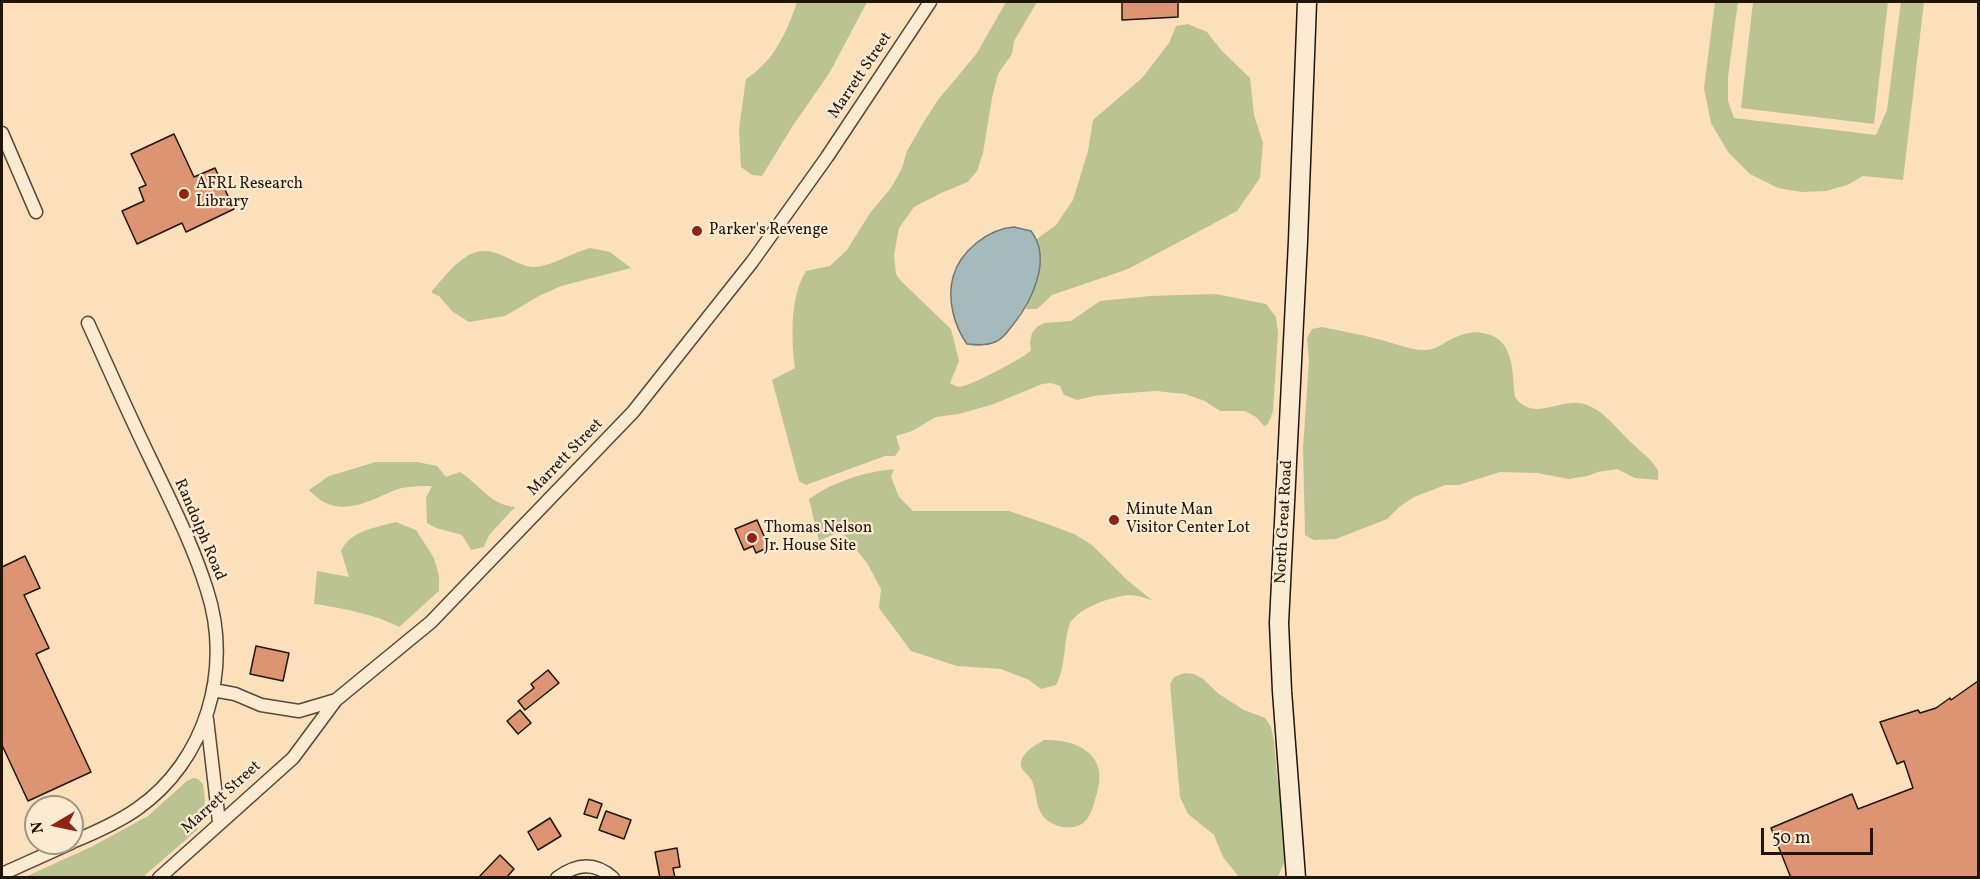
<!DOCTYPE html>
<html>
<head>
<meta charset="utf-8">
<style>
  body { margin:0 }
  #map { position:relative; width:1980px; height:879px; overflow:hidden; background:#fbe0bb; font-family:Vollkorn,serif }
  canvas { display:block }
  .frame { position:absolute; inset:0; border:3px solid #20150a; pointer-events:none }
  .north { position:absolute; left:24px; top:795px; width:60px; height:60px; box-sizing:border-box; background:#fcebd3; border:2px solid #a49583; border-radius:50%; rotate:261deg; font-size:16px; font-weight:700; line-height:24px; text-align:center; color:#20150a }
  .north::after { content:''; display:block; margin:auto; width:21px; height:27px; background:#8f2418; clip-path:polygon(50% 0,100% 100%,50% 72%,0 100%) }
  .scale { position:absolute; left:1761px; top:828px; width:112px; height:27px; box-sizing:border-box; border:3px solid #20150a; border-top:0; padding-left:8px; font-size:18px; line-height:21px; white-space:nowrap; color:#20150a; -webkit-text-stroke:4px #fcebd3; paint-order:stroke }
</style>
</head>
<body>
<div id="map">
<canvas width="1980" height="879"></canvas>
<div class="frame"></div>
<div class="north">N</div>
<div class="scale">50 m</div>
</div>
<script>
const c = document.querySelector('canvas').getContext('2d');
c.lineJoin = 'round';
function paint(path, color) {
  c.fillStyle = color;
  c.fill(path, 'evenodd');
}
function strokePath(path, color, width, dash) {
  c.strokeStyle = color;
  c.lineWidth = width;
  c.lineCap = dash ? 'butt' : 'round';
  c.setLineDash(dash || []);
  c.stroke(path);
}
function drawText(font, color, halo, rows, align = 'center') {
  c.font = font + ' Vollkorn,serif';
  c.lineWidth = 4.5;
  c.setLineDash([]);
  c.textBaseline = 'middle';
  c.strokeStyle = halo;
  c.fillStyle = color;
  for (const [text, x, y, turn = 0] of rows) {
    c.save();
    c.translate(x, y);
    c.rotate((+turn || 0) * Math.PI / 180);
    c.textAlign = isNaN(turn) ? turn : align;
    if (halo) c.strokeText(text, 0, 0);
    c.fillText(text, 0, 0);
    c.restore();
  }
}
const green = new Path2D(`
  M797,2H867L830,72L792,127L762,176L752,175L741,167L739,129L746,79C774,61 787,32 797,2Z
  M1006,2H1037L1014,41L1012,54L998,74L992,98L983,153L977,171L968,182L941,193L914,207L899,228L894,255L896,274L900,280L951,329L959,361L950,383C955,386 958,388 964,386C973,384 1028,356 1031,350L1030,342L1032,333L1037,327L1044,323L1071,321L1100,301L1150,296L1216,294L1266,304L1276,317L1278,333L1273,411L1268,424L1264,426L1256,417L1245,411H1220L1205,401L1185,394L1156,391L1113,394L1094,396L1077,400L1064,395L1060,386L1051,383L1042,384L994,404L959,414L936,417L912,431L896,436L900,449L895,456H885L806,485L799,481L772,380L795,368C791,339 790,296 806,271L830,266L847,250L870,213L891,188L902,168L907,151L925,120L938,100L977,53Z
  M1715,2H1738L1728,77V101L1734,118L1876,135L1887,110L1901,2H1924L1903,180L1863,176L1847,185L1826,191L1801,192L1778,188L1750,174L1728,152L1711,123L1704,88Z
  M1753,2H1888L1874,124L1741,108Z
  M1188,24L1207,32L1222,51L1250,78L1254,115L1263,143L1260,178L1237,211L1128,269L1052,295L1037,309H1026C1035,283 1041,268 1037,239L1056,225L1073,200L1088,151L1093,120L1142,78L1169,43L1176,26Z
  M590,248L610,252L631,268L561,286L539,296L505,316L469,322L453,312L439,296L432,293V291C447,274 467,245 492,252C506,255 517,265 532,267C549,268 573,252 590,248Z
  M1322,327C1340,331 1359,334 1377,339C1393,342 1410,351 1427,350C1438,349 1446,341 1456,337C1468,332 1476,331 1487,334C1515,341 1512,374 1515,397C1532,421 1556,401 1579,403C1602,406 1617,430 1633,444C1641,452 1654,461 1658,471C1659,473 1658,479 1658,480L1635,478L1617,469L1598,472L1587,476L1569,479L1537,473L1500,472L1459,485H1445L1414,497L1399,507L1387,519L1336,539L1314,540L1305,535L1303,448L1309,361L1307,338L1312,329Z
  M376,462H417L437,466L446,477L460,472C479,484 490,505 515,507L489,535L484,547L471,550L462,535L436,528L427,523L426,498L432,486C421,486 405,486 395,490C365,503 336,520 309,490L329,476Z
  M894,469L891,477L899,497L913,511H1009L1053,526L1074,534L1092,545L1127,580L1152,600C1145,598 1136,595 1129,595C1113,596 1074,609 1069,626C1063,645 1066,667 1056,685L1041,689L1029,680L1001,669L957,666L911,651L879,608L881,589L867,563L841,531L819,541L809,499C834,481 864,472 894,469Z
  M396,522L416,530L434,558L439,576V591L399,627C378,615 338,607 314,604L317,571L349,577L341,551C351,530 375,528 396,522Z
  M1185,673L1194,674L1203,679L1219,694L1244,710L1265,718L1271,727L1274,741L1277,776L1284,822V862L1278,877H1239L1223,857L1214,835L1188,814L1180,797L1170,684L1174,677Z
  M1044,740C1078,739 1109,755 1097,793C1094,802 1093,811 1087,819C1077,833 1052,828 1043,816C1035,806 1037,792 1032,781C1029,773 1020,772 1021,762C1023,751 1036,745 1044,740Z
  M193,778L198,779L203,784C205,801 208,813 196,826L198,829L143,877H25L91,847L148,816L187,781Z`);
const water = new Path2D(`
  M1014,227L1031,231C1053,259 1031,303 1012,326C1007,332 1003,339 995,342C986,346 976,345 967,344C954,326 947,299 953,277C960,251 988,229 1014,227Z`);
const building = new Path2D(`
  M1122,2H1178V17L1122,20Z
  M174,134L194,177L215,168L234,209L186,232L182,223L137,244L122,211L144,201L139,188L146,185L131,154Z
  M757,520L769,547L756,553L753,546L744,550L735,529Z
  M25,556L40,588L24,595L49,648L36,654L91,772L28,801L2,745V567Z
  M256,646L289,653L283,681L250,674Z
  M548,670L559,683L525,710L518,701L534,688L531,684Z
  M1978,681V878H1791L1771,828L1852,794L1858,809L1913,788L1904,761L1897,764L1880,722L1918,710L1920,713L1936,708L1950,698L1951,700Z
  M520,710L531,723L518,734L507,721Z
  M589,799L602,804L597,818L584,814Z
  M606,811L631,820L624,839L599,830Z
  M550,818L561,836L538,850L528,832Z
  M677,848L680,867L673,868L675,878H660L655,852Z
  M500,855L514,869L506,878H478Z`);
const street = new Path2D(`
  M2,133L36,212
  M213,690L235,694L261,705L299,711L336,700
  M207,719L219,822
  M72,842C94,833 117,823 137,809C206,761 233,669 207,590C193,545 171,502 151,460C129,415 109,369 88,323
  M2,874L71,843
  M159,878L293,758L336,700L431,622L633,412L752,262L827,157L930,2
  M557,878C576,864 594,861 613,878`);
const secondary = new Path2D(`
  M1296,878L1282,691L1279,623L1298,241L1307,2`);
const markers = [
  [184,194,6,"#8f2418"],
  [697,231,6,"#8f2418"],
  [1114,520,6,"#8f2418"],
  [752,538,6,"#8f2418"]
];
const streetNames = [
  ["Marrett Street",861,76,-56],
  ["Marrett Street",566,458,-46],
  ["North Great Road",1285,522,-87],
  ["Randolph Road",199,530,67],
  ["Marrett Street",222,798,-42]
];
const poiNames = [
  ["AFRL Research",196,185],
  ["Library",196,203],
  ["Parker's Revenge",709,231],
  ["Minute Man",1126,511],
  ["Visitor Center Lot",1126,529],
  ["Thomas Nelson",764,529],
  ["Jr. House Site",764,547]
];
paint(green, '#bbc393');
paint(water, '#a5babc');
strokePath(water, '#707875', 1.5);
paint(building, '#dd9473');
strokePath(building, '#20150a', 1.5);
strokePath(street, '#574836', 15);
strokePath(secondary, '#20150a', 21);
strokePath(street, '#fcebd3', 12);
strokePath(secondary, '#fcebd3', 18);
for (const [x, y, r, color] of markers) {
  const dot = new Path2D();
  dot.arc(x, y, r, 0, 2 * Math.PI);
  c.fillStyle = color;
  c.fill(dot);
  strokePath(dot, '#fcebd3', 2);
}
drawText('16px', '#20150a', '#fcebd3', streetNames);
drawText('16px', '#20150a', '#fcebd3', poiNames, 'left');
</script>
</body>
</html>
